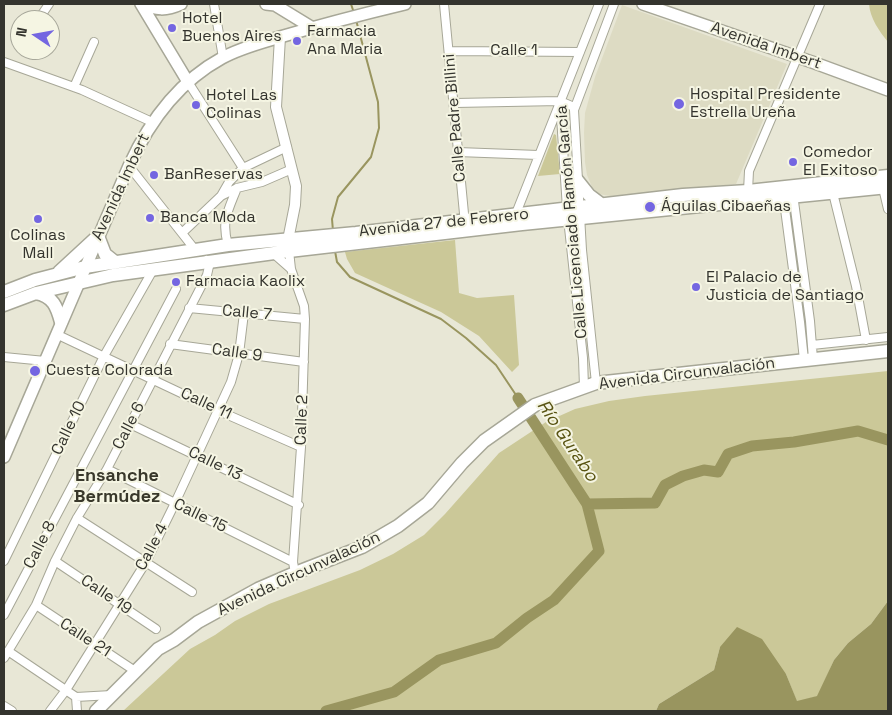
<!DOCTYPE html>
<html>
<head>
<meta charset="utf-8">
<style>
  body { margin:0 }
  #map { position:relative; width:892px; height:715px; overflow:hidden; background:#e8e7d6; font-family:"Space Grotesk",sans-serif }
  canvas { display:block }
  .frame { position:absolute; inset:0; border:5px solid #34342e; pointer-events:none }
  .north { position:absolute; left:10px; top:10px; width:50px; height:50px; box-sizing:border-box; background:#f5f5e3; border:1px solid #a8a89b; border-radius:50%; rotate:282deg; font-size:14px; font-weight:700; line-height:20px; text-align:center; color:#34342e }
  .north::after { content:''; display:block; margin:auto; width:18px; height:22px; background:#7466e1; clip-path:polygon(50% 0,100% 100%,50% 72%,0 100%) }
</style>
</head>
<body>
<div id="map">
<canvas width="892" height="715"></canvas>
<div class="frame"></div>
<div class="north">N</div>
</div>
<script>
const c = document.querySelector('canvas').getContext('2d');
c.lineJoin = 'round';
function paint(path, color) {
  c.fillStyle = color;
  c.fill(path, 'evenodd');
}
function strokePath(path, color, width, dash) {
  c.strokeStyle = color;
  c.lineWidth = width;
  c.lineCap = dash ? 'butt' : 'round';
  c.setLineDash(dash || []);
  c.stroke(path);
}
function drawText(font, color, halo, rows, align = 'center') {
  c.font = font + ' "Space Grotesk",sans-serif';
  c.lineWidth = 4;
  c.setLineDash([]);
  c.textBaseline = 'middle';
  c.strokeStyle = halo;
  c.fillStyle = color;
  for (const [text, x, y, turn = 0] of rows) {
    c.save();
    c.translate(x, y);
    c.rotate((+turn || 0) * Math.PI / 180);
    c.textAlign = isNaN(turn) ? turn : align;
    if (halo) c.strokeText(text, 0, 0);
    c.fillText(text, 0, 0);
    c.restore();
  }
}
const built = new Path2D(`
  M622,5L787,64L736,184L610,196L599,194L592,187L587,175L585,162L584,133L585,113L595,77Z`);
const green = new Path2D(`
  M869,4H888V42C879,31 870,18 869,4Z
  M554,134L556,135L560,174L538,176Z
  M455,240L459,293L477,298L514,295L519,365L512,372L479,336L441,312L355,273L347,259L345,252Z
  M888,371V601L871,624L848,643L834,660L818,696L797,702L786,674L720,647L714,670L659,704L656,711H123L190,649L215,635L235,621L269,604L360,570L393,554L424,535L445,514L499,453L546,422L575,409L609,401L645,396Z`);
const water = new Path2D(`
  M888,601V711H656L659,704L714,670L720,647L737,627L762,639L786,674L797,701L817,696L834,660L848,643L871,624Z`);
const stream = new Path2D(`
  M351,4L354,13
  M333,231L332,219L338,197L371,157L379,128L378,102L356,20
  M335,251L337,262L350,277L441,319L466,338L496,365L518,398`);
const river = new Path2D(`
  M518,398L587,504
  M326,711L394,692L439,660L496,643L527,618L554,600L599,551L587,504L655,503L665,485L683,476L704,470L718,472L728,454L752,446L794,442L858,431L888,440`);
const minor = new Path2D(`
  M214,4L223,58
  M444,4L465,224
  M38,20L49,4
  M449,51L580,52
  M4,62L82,90L152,122
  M188,82L243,168
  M74,87L94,42
  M560,101L567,209L583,358L584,387
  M455,103L560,101L574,107
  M458,152L538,155
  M129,166L196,251
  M883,188L888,209
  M748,191L749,171L820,4
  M833,193L856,286L866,340
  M783,194L800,322L804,360
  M793,194L810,321L813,359
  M221,196L229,182L243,168L287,147
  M515,216L599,4
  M182,233L221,196L237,188L262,182L292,169
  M228,245C221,221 228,211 237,188
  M289,251L291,269L304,306L305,319L301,447L293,562L295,573
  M274,254L291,269
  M189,308L305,319
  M56,334L219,411L301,447
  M170,344L304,362
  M812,345L888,337
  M4,357L45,361
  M596,383L582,250L574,110L614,4
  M130,424L299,505
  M107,469L293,562
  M77,518L192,592
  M4,561L104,356L153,270
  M55,561L156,629
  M36,605L135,671
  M4,615L176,289
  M8,651L76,697L112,695
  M4,658L36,605L55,561L77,518L107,469L207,275L210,262L207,260
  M76,697L77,711
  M4,706L12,711
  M50,711L66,690L146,562L175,503L231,382L239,354L244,313`);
const tertiary = new Path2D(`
  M280,37L276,107L296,186L295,205L288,240`);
const secondary = new Path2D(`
  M141,4L188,82
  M141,4C156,10 166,11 181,4
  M266,4L275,5L311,27
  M643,4L812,62L888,90
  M4,457L129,166C149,122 178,82 222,58C240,48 260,43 280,37C321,25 363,14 405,4`);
const primary = new Path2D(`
  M577,180L589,195L601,204
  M98,236L105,254L115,262
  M59,272L98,236
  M4,292L35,280L85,267L228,245L356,233L683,195L748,191L888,176
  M36,293C53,296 57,307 61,322
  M4,305L36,293L113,275L289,251L522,224L888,187
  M96,711L158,649L174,640L198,622L258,589L295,573L362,547L398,526L428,503L462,463L484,441L535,405L596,383L888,351`);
const markers = [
  [172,28,5,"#7466e1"],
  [297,41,5,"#7466e1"],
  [679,104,6,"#7466e1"],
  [196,105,5,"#7466e1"],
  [793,162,5,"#7466e1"],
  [154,175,5,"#7466e1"],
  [650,207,6,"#7466e1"],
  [150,218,5,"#7466e1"],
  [38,219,5,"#7466e1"],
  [176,282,5,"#7466e1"],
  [696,287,5,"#7466e1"],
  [35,371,6,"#7466e1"]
];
const poiNames = [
  ["Hotel",182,19],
  ["Buenos Aires",182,37],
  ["Farmacia",307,32],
  ["Ana Maria",307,50],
  ["Hospital Presidente",690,95],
  ["Estrella Ureña",690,113],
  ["Hotel Las",206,96],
  ["Colinas",206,114],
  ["Comedor",803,153],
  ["El Exitoso",803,171],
  ["BanReservas",164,175],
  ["Águilas Cibaeñas",661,207],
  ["Banca Moda",160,218],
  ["Colinas",38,236,"center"],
  ["Mall",38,254,"center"],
  ["El Palacio de",706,278],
  ["Justicia de Santiago",706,296],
  ["Farmacia Kaolix",186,282],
  ["Cuesta Colorada",46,371]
];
const streetNames = [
  ["Avenida Imbert",766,46,19],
  ["Calle 1",514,51],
  ["Calle Padre Billini",455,118,-95],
  ["Avenida Imbert",121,187,-65],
  ["Calle Licenciado Ramón García",572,222,-95],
  ["Avenida 27 de Febrero",444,223,-6],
  ["Calle 7",247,313,5],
  ["Calle 9",237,353,8],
  ["Avenida Circunvalación",687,374,-7],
  ["Calle 11",206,404,25],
  ["Calle 2",302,420,-88],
  ["Calle 6",129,426,-63],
  ["Calle 10",69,428,-64],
  ["Calle 13",215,464,26],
  ["Calle 15",200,516,26],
  ["Calle 8",40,545,-63],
  ["Calle 4",152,547,-62],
  ["Avenida Circunvalación",299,574,-25],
  ["Calle 19",106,595,34],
  ["Calle 21",85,638,33]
];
const waterNames = [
  ["Río Gurabo",567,441,56]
];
const neighbourhoodNames = [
  ["Ensanche",117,476],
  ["Bermúdez",117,497]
];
paint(built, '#dddbc3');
paint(green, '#cbc898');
paint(water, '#99955f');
strokePath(stream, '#99955f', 2);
strokePath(river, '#99955f', 11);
strokePath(minor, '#a7a797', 10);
strokePath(tertiary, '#a7a797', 12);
strokePath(secondary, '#a7a797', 14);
strokePath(primary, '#a7a797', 15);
strokePath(minor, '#fff', 8);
strokePath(tertiary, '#fff', 10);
strokePath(secondary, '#fff', 11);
strokePath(primary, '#fff', 12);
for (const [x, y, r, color] of markers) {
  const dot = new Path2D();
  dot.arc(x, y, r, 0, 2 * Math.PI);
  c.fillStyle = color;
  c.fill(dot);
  strokePath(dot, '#f5f5e3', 2);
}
drawText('16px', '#34342e', '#f5f5e3', poiNames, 'left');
drawText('16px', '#34342e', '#f5f5e3', streetNames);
drawText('italic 18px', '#585312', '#f5f5e3', waterNames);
drawText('bold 18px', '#39382b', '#f5f5e3', neighbourhoodNames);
</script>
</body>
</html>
